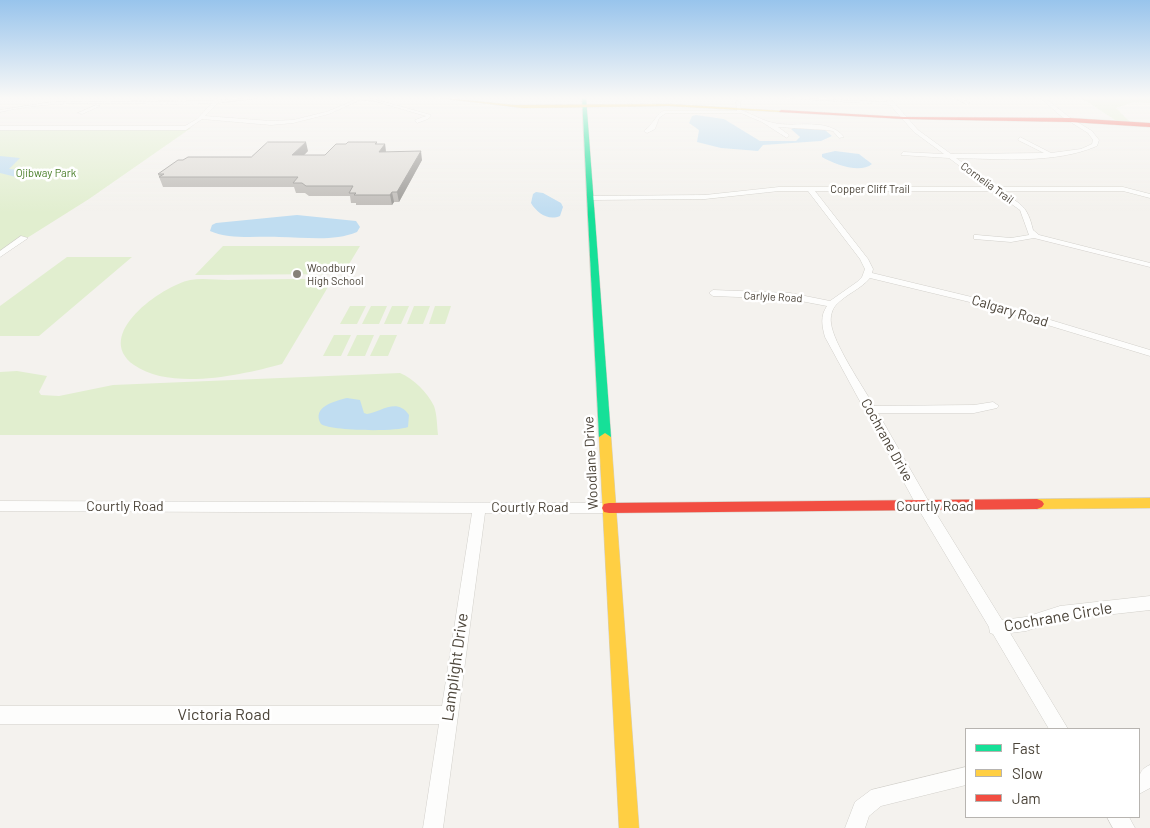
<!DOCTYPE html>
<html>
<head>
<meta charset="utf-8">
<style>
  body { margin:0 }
  #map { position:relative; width:1150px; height:828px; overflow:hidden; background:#f4f2ee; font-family:Barlow,sans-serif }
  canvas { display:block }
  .legend { position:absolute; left:965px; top:728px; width:175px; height:90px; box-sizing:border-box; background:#fff; border:1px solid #b7b4b0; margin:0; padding:6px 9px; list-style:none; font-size:15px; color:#4b4439 }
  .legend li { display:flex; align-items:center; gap:10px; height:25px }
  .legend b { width:25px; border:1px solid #b7b4b0 }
</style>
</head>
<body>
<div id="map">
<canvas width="1150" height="828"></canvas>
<ul class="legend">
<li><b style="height:6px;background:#16e098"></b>Fast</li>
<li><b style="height:6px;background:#ffcf43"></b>Slow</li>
<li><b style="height:6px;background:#f24e42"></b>Jam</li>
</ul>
</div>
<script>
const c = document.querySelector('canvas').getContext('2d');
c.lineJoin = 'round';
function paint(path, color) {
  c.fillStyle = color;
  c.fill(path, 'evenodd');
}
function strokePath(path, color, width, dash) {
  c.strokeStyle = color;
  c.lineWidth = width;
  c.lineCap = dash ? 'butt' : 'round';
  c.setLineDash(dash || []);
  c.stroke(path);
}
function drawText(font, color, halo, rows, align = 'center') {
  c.font = font + ' Barlow,sans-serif';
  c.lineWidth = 5;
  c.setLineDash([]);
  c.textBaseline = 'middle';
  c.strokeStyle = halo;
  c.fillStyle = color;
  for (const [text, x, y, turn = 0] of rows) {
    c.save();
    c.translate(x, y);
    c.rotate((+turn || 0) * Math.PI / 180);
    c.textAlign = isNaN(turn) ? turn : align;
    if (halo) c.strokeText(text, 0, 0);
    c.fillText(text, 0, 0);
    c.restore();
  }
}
const green = new Path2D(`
  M1080,97H1150V103L1134,102L1116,108L1131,123L1118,122Z
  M0,128H191L89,199L0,255Z
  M223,246H360L343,274L195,275Z
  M67,257H132L39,336H0V306Z
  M319,279L328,287L282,364C242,375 171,391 134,365C92,335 162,286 190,280C202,278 216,280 228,280C258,279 289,279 319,279Z
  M350,306H366L357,324H340Z
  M371,306H387L379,324H362Z
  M392,306H409L401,324H384Z
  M414,306H430L423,324H407Z
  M435,306H451L445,324H429Z
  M334,335H351L341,356H323Z
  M357,335H374L365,356H347Z
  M380,335H397L388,356H370Z
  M17,371L47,376L39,392L41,395L59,396L113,385L400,373C414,379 427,392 434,406C437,414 437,426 438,435H0V372Z`);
const water = new Path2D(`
  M696,115L724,119L760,141H796L800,137L791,129L794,128L825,130L832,136L821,141L763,145L758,151L721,148L697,142L699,130L689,123L692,116Z
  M835,151L859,154L872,164C860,174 834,164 822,157V154Z
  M0,156L20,158L9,169L31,171L32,173L16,177L0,173Z
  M536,192L543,193L561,203L563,207L560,216C548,221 537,213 531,203L533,194Z
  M297,215L356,221L360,227L357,232C333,242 305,237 279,237C256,236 231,240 210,231L212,225L216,223Z
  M347,398L360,400L364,413L367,414C381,412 397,397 409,415L408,427C396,432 331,431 321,424C311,407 335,401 347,398Z`);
const street = new Path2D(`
  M219,97L222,98L221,100L266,97L218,103L205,116L271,121L293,120L326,112L348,103L357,97L374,99L431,115L428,119L417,123L415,120L426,116L374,101L360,100L329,114L293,123L271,125L202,119L186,130H0V126H185L197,119L212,103C142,107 69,96 0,112V110L51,102L204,101L215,100Z
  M741,97H745L740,102L741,110C752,114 763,121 774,123C796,128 828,117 844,137L839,138L833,131L827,130L778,127L789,135L787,138L762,122L741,113H666L659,118L655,129L647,133L644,131C653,125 654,117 663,111H737L736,102Z
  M775,97L888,102L885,97H889L918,130L951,154L1044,153L1018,140L1020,137L1051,153L1081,149L1092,144L1093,140L1088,133L1061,116L1039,97H1044L1069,117L1092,131L1099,140L1097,146C1055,164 1001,159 956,158L996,187H1123L1150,194V198L1123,191H1002C1022,206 1027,205 1033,230L1039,235L1150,263V267L1034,238L1011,242L974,239V235H977L1011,238L1029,235L1020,210L993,191H815L868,259L873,269L872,273L984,300L1150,350V356L978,304L870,278C861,289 846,294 836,305C832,309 830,317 831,323C833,343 863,387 874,406L974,405L993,402L999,406L997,408L974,413H878L929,502L1002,620L1026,617L1060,606L1150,596V610L1060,620L1026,631L1010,633L1068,729H1049L993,634L990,633L989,627L919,510L825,337C822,326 820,316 827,306L790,299L713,296L709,293L713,290L790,293L830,301L857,282L862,277L865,269L860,259L808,191H779L705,199L590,200L587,198L590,196L705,195L779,187H988L949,158L901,155L903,152L944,154L914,132L890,105Z
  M952,97H958L970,103L966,104Z
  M96,105L100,106L82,114L78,113Z
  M21,236L28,238L0,257V251Z
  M0,501L609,503L614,504L616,508L614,512L609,513H485L443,828H423L439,724H0V706H442L472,513L0,511Z
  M1150,765V788L1139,794C1138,781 1137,770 1150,765Z
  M966,767V785L881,806L869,816L865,828H845L855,802L871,790Z
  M1107,817H1129L1135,828H1113Z`);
const fast = new Path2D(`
  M582,97H586L611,437L605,441L599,437Z`);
const slow = new Path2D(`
  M432,97L514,105L669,104L783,111L781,112L669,106L523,108Z
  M605,433L611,437L639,828H619L599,437Z
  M1150,498V508L1037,509L1032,507L1030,504L1032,501L1037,499Z`);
const jam = new Path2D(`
  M781,110L904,117L1070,118L1150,123V127L1070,122L904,119L779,112Z
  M1037,499L1042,501L1044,504L1042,507L1037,509L609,513L604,512L602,508L604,504L609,503Z`);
const wall = new Path2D(`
  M377,142V144H385L386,152L422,160L399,202H394L392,205H356V203H351L350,196H309L305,193H296L294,187H163L158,174L308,151L304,155H325L346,144Z`);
const shadedWall = new Path2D(`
  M306,142L308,151L295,164L292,155Z
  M385,144L386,153L379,152Z
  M421,151L422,160L399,202L397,192Z
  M392,192L394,202L392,205L390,195Z`);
const building = new Path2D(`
  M268,142H306L292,155H325L336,144H346L348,142H377L375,144H385L379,152L421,151L397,192H392L390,195H354L356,193H349L353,186H306L302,183H293L298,177H159L164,174H158L178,160H183L188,157H251Z`);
const markers = [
  [297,274,5,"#868178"]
];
const farParknames = [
  ["Ojibway Park",46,173]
];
const farStreetnames = [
  ["Cornelia Trail",987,183,36],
  ["Copper Cliff Trail",870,189],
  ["Carlyle Road",773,297,3]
];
const farPoinames = [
  ["Woodbury",307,268],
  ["High School",307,281]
];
const streetNames = [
  ["Calgary Road",1010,311,17],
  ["Cochrane Drive",887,440,61],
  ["Woodlane Drive",591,463,-93],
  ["Courtly Road",125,506],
  ["Courtly Road",935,506],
  ["Courtly Road",530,507]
];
const nearStreetnames = [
  ["Cochrane Circle",1058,617,-10],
  ["Lamplight Drive",455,667,-82],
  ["Victoria Road",224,715]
];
paint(green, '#e1eecf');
paint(water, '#c0ddf1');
strokePath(street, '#d2d0cb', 1);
strokePath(fast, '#d3cfc5', 1);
strokePath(slow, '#d3cfc5', 1);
strokePath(jam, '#d3cfc5', 1);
paint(street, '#fdfdfc');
paint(fast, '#16e098');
paint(slow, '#ffcf43');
paint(jam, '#f24e42');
paint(wall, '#bfbcb8');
paint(shadedWall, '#9b9996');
paint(building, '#dedbd6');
strokePath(building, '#9b9996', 1);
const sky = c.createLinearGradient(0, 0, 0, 213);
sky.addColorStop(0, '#98c4ec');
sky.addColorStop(0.46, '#faf9f7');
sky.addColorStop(1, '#faf9f700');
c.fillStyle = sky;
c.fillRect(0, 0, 1150, 213);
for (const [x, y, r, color] of markers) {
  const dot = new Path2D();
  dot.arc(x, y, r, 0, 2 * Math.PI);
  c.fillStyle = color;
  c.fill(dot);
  strokePath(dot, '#fff', 2);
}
drawText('11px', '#4a7f2a', '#fff', farParknames);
drawText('11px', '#4b4439', '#fff', farStreetnames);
drawText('11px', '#4b4439', '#fff', farPoinames, 'left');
drawText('14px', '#4b4439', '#fff', streetNames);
drawText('16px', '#4b4439', '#fff', nearStreetnames);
</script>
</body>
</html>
